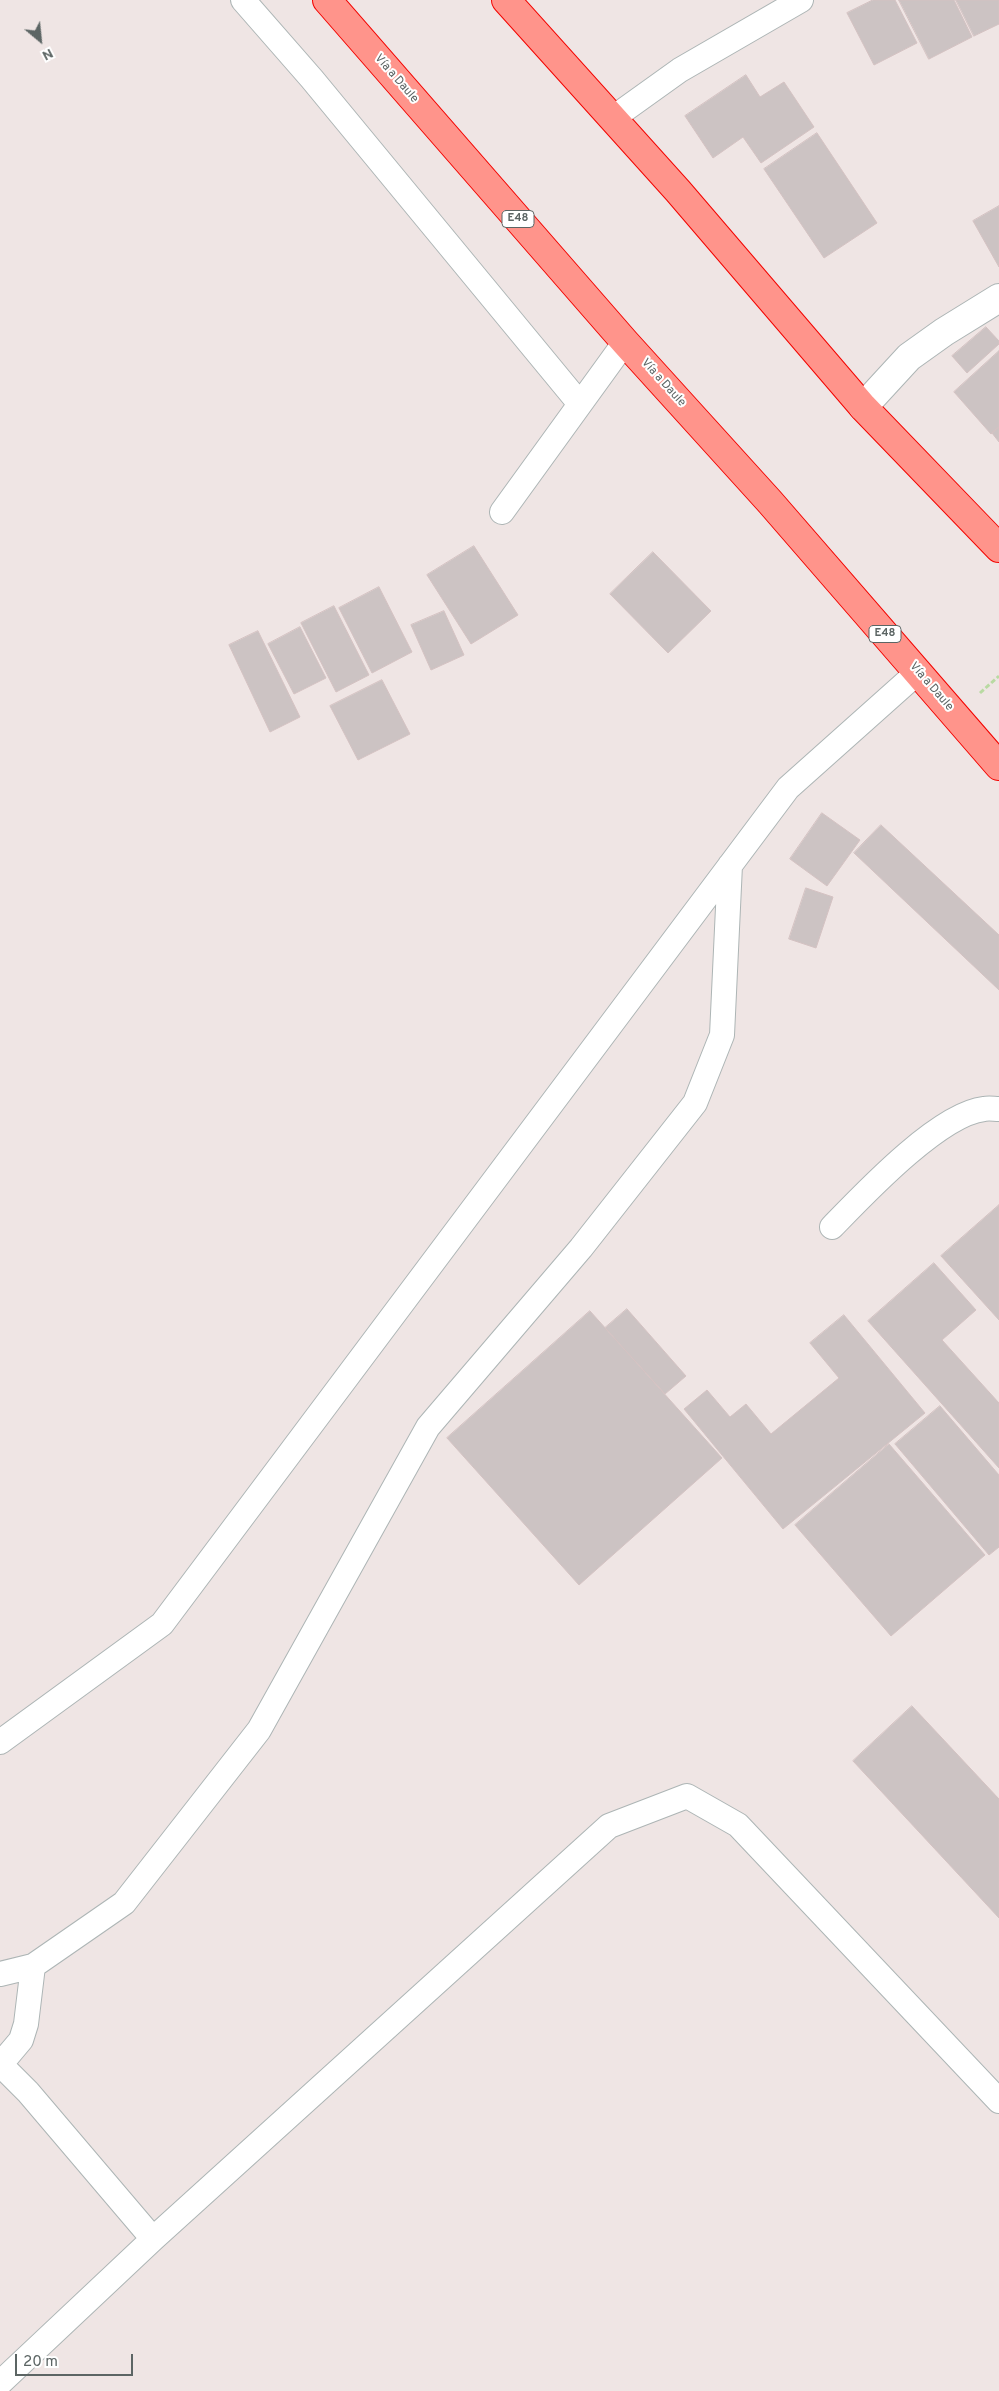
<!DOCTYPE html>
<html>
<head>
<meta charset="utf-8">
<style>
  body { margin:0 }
  #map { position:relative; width:999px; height:2391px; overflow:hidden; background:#efe5e4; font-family:Overpass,sans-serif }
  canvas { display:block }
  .north { position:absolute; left:15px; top:15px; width:50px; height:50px; -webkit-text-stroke:4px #fff; paint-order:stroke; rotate:152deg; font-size:14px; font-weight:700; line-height:20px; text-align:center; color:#5c6564 }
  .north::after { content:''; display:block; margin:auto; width:18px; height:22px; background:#5c6564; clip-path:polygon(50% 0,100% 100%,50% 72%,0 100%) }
  .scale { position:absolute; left:15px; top:2354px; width:118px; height:22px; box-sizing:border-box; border:2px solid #5c6564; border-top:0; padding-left:6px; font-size:15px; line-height:18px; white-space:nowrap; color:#5c6564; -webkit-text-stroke:4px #fff; paint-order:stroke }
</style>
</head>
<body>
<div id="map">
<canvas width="999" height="2391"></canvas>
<div class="north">N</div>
<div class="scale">20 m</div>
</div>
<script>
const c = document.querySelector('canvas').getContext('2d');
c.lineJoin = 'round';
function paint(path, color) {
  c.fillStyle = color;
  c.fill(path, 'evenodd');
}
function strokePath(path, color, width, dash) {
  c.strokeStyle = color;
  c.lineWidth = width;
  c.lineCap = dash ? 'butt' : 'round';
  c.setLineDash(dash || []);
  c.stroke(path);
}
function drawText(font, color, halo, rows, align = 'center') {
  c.font = font + ' Overpass,sans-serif';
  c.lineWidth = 4;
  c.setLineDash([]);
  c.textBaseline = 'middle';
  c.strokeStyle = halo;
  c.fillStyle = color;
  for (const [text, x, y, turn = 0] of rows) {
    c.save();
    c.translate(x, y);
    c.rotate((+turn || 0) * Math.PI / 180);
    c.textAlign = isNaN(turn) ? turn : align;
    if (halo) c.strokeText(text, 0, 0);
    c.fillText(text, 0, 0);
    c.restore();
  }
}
const building = new Path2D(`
  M873,0H895L917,43L874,65L847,13Z
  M899,0H954L972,37L929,59Z
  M956,0H999V24L974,36Z
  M746,75L760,97L784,82L814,127L761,163L743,137L713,158L685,116Z
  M817,133L877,223L824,258L764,169Z
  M999,206V267L973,221Z
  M986,327L999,341V344L967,373L952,356Z
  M999,351V427L991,434L954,392Z
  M999,427V442L992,433Z
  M474,546L518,615L471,644L427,575Z
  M653,552L711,611L668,653L610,594Z
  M379,587L412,652L372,673L339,608Z
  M334,606L369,675L336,692L301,623Z
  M444,611L464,655L431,670L411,625Z
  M300,627L326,678L294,694L268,644Z
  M258,631L300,717L270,732L229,645Z
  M382,680L410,734L358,760L330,706Z
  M822,813L860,840L827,886L790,859Z
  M881,825L999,935V990L854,853Z
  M806,888L833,897L816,948L789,939Z
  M999,1205V1320L941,1256Z
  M934,1263L976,1310L942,1340L999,1403V1468L868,1321Z
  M627,1309L686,1376L665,1394L605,1328Z
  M590,1311L722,1458L579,1585L447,1438Z
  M844,1315L925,1413L783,1529L684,1409L707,1390L730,1417L746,1404L771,1434L839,1378L810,1343Z
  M940,1406L999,1475V1547L989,1555L895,1444Z
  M889,1444L985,1555L891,1636L795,1525Z
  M912,1706L999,1799V1918L853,1761Z`);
const path = new Path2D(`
  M980,693L999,676`);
const lane = new Path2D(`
  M243,0L312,79L580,404
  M613,118L680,70L801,0
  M502,512L625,342
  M832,1227C864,1194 939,1114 984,1109C989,1108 994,1109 999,1109
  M0,1742L162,1624L788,788L918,672
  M0,1974L33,1966L124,1903L259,1730L428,1427L581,1248L695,1103L722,1035L730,865
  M0,2065L21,2040L26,2024L33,1966
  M1,2065L28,2092L153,2239
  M0,2383L153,2239L609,1826L687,1796L738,1825L999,2101`);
const street = new Path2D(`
  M863,407L909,357L944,332L999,298`);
const highway = new Path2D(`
  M327,0L625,342L770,502L999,766
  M506,0L678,191L863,407L999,548`);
const shields = [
  [518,219,32],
  [885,634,32]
];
const shieldNames = [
  ["E48",518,219],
  ["E48",885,634]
];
const streetNames = [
  ["Vía a Daule",396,79,49],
  ["Vía a Daule",663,383,48],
  ["Vía a Daule",931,687,49]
];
paint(building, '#ccc3c3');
strokePath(building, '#d4c2c2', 1);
strokePath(lane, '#adb5b5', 26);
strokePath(street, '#adb5b5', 30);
strokePath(highway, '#f30400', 30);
strokePath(path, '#b9daa2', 3, [5, 2.5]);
strokePath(lane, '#fff', 24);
strokePath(street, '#fff', 28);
strokePath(highway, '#ff948b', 28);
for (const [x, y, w] of shields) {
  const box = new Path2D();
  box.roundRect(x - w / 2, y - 8.5, w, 17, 4);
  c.fillStyle = '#fff';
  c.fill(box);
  strokePath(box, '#5c6564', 1);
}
drawText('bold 11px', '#5c6564', null, shieldNames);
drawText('12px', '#5c6564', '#fff', streetNames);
</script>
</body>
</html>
